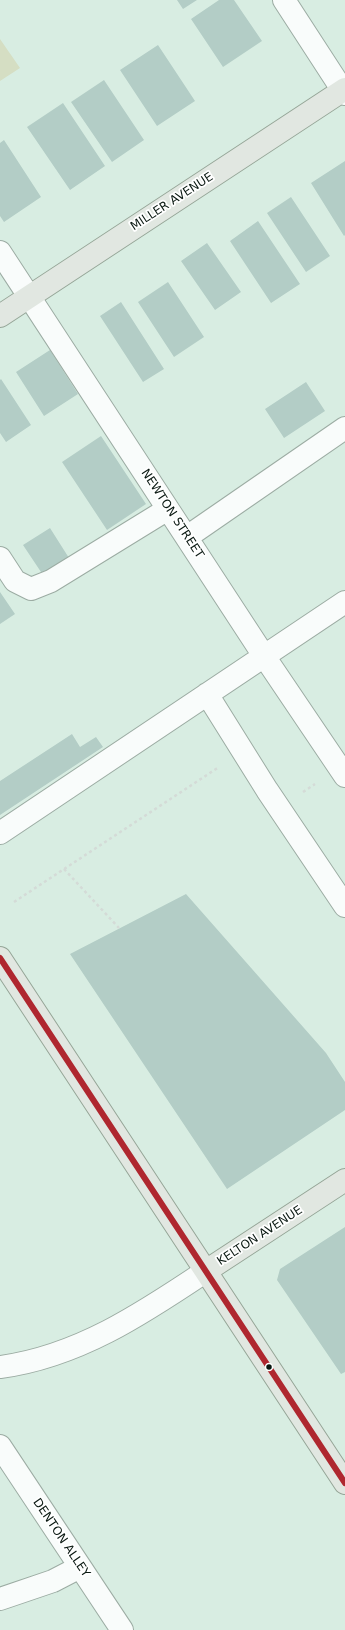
<!DOCTYPE html>
<html>
<head>
<meta charset="utf-8">
<style>
  body { margin:0 }
  canvas { display:block; background:#d8ede2 }
</style>
</head>
<body>
<canvas width="345" height="1630"></canvas>
<script>
const c = document.querySelector('canvas').getContext('2d');
c.lineJoin = 'round';
function paint(path, color) {
  c.fillStyle = color;
  c.fill(path, 'evenodd');
}
function strokePath(path, color, width, dash) {
  c.strokeStyle = color;
  c.lineWidth = width;
  c.lineCap = dash ? 'butt' : 'round';
  c.setLineDash(dash || []);
  c.stroke(path);
}
function drawText(font, color, halo, rows, align = 'center') {
  c.font = font + ' "DejaVu Sans",sans-serif';
  c.lineWidth = 3.5;
  c.setLineDash([]);
  c.textBaseline = 'middle';
  c.strokeStyle = halo;
  c.fillStyle = color;
  for (const [text, x, y, turn = 0] of rows) {
    c.save();
    c.translate(x, y);
    c.rotate((+turn || 0) * Math.PI / 180);
    c.textAlign = isNaN(turn) ? turn : align;
    if (halo) c.strokeText(text, 0, 0);
    c.fillText(text, 0, 0);
    c.restore();
  }
}
const green = new Path2D(`
  M0,39L20,68L0,81Z`);
const building = new Path2D(`
  M177,0H197L183,9Z
  M219,0H234L262,41L223,67L191,19Z
  M158,45L195,101L157,126L120,70Z
  M104,80L144,140L112,162L71,102Z
  M63,103L105,166L70,190L27,127Z
  M4,140L41,197L4,222L0,216V143Z
  M345,161V235L344,236L311,183Z
  M291,197L330,256L306,272L267,213Z
  M258,221L300,284L271,303L230,241Z
  M207,243L241,292L215,310L181,261Z
  M168,282L204,337L174,357L138,302Z
  M121,302L164,369L143,382L100,316Z
  M50,350L78,394L44,416L16,372Z
  M1,379L31,425L6,442L0,433V380Z
  M306,382L325,411L284,438L265,409Z
  M101,436L146,504L107,530L62,462Z
  M50,528L69,558L43,575L23,545Z
  M0,592L15,614L0,624Z
  M72,734L80,747L96,737L103,747L0,815V781Z
  M186,894L326,1053L345,1082V1110L227,1189L70,954Z
  M345,1227V1372L341,1374L277,1280L280,1269Z`);
const path = new Path2D(`
  M303,792L315,784
  M64,869L119,928
  M14,902L219,767`);
const minor = new Path2D(`
  M284,0L345,94
  M0,252L264,656L345,776
  M187,537L345,428
  M0,558L15,581L31,589L51,581L168,509
  M207,694L267,790L345,906
  M0,833L345,602
  M0,1367C77,1357 142,1314 206,1271
  M0,1446L122,1630
  M0,1599L53,1581L80,1567`);
const major = new Path2D(`
  M0,316L345,89
  M0,958L345,1483
  M206,1271L345,1180`);
const bus1 = new Path2D(`
  M0,958L345,1483`);
const markers = [
  [269,1367,3.5,"#081710"]
];
const streetNames = [
  ["MILLER AVENUE",172,202,-33],
  ["NEWTON STREET",172,514,57],
  ["KELTON AVENUE",260,1236,-33],
  ["DENTON ALLEY",61,1538,56]
];
paint(green, '#d5dec3');
paint(building, '#b3cdc6');
strokePath(minor, '#9caca3', 24);
strokePath(major, '#95a597', 24);
strokePath(path, '#d4dbd7', 2.5, [3, 3]);
strokePath(minor, '#f9fcfb', 22);
strokePath(major, '#e1e7e1', 22);
strokePath(bus1, '#af272f', 6);
for (const [x, y, r, color] of markers) {
  const dot = new Path2D();
  dot.arc(x, y, r, 0, 2 * Math.PI);
  c.fillStyle = color;
  c.fill(dot);
  strokePath(dot, '#fff', 1.5);
}
drawText('12px', '#081710', '#fff', streetNames);
</script>
</body>
</html>
